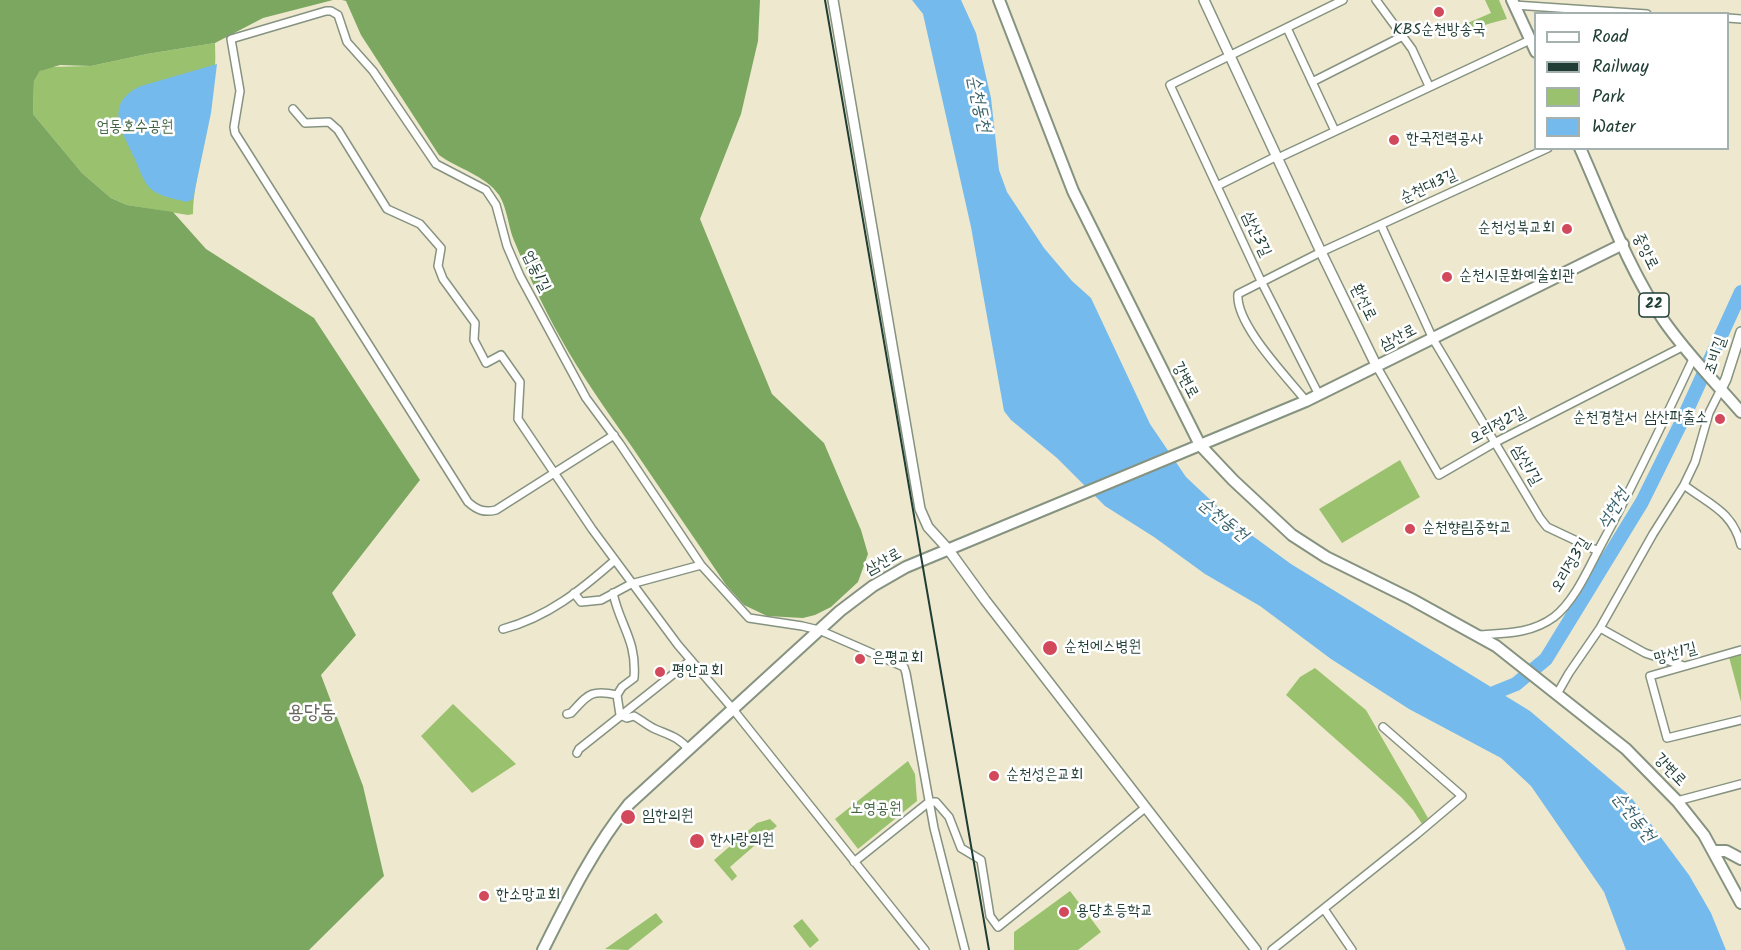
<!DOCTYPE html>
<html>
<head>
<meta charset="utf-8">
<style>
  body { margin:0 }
  #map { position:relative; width:1741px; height:950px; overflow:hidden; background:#eee9ce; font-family:Kalam,sans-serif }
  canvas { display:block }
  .legend { position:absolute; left:1534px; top:12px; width:195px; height:138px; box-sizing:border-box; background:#fff; border:2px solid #a5b1ae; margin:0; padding:8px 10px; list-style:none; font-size:18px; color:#1f3d34 }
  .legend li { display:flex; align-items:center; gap:12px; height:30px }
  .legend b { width:30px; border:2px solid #a5b1ae }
</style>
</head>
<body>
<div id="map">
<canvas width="1741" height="950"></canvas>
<ul class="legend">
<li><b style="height:8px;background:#fff"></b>Road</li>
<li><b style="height:8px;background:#1f3d34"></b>Railway</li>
<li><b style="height:16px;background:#9ac16d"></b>Park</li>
<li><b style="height:16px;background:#75baec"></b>Water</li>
</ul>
</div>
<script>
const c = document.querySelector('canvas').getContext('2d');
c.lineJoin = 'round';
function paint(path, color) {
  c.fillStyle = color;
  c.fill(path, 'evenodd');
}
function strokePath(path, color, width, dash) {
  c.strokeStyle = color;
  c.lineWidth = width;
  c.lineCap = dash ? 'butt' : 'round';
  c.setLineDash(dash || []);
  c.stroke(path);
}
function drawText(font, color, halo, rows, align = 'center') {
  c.font = font + ' Kalam,"Poor Story",sans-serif';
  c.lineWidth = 5;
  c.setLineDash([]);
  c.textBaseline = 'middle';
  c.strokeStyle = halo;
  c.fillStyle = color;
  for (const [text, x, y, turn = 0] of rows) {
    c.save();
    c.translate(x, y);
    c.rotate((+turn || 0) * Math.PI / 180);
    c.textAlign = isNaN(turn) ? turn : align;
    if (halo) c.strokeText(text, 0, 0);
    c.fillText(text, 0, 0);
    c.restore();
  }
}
const green = new Path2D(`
  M1485,0H1499L1507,19C1500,21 1494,22 1488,24C1475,28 1463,36 1449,31L1491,13Z
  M215,43C217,80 210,117 202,154C198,174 193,194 193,214L188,215L127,205L111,198L82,173L33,114L34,81L40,71L47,67L91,66L147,54Z
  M1400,460L1420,497L1342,543L1319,509Z
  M1741,654V702L1729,657Z
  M1315,668L1366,710L1428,818L1422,824L1413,810L1401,797L1286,695L1300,677Z
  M453,704L516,764L472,793L421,736Z
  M908,761L915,774L917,801L858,849L835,819Z
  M770,819L777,826L730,867L737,876L732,881L714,860L757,823Z
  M1070,891L1101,932L1078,950H1014V932Z
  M656,913L663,922L628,950L605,949Z
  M802,919L819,940L810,948L793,926Z`);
const forest = new Path2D(`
  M0,0H333L263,18L215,43L147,54L91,66L60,65L40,71L34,81L33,114L82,173L111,198L127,205L173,212L206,249L314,318L420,480L332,593L356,635L321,675L363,786L384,876L309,950H0Z
  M342,0H760L758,41L741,114L700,219L772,394L824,443L861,530L868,554L858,582L831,607L815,615L803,618L767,616L744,605L726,585C695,539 663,493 632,447C607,411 581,375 560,337C542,305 527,272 513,238C508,224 507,208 499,195C485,175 458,169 439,155L361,35L346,1Z`);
const water = new Path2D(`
  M912,0H961L976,33L991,98L999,170L1007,192L1044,248L1072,281L1091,298L1150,424L1186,477L1235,523L1291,564L1530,711L1630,796L1689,875L1711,913L1726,950H1626L1604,892L1531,786L1501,758L1409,709L1331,659L1260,606L1205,574L1154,537L1105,506L1057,458L1011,420L1004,411L971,227L923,14Z
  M217,64L211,113L193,199L187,202C175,199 156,196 148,186C142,178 138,166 134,157C121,129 104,103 141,86Z`);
const river = new Path2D(`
  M1484,697L1516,684L1546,659L1642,502L1682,421L1741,292`);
const minor = new Path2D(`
  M1376,0L1412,49L1429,86
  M1514,5L1647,14
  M1728,18L1741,19
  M1287,28L1335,131
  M1312,82L1403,36
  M293,109L305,123L329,122L338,130L387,209L420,224L441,248L438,266L443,279L475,323L474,340L486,363L501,355L520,382L518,419L592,529L678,645L732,708L925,950
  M1278,158L1530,40
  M1217,186L1277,156
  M1381,225L1433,339L1540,518L1547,527L1598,551
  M1377,367L1439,475L1496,442L1682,347
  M1319,395L1261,281L1170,85L1343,0
  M1306,401C1287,377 1235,324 1238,294L1321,252L1548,148
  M614,435L496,510C484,513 477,510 468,502L235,133L234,127L240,91L231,39L326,11H331L338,15L347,42L373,71L436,164L486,190L496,205L507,246L520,276L586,398L620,444L701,565L749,618L802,626L819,630L904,667L906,673L934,828L965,950
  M1684,485C1710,505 1732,511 1741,545
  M574,593L581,602L601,600L631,584L701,565
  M613,593C620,626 637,640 634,678L622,687L617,695
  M1600,628L1645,653L1684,666
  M503,629C548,617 581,590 615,560
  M1479,635C1505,633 1531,634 1554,617C1575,601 1589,567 1601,545C1634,484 1664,421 1693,359
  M1741,650L1650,676L1667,738L1741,720
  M1557,694L1569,673L1600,628L1653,534L1684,485L1695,462L1709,413L1721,389
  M567,714L571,713C588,695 590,689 617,695L620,715L627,718L634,716C641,720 648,726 655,729C669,735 679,737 689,750
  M577,753L579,749L691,660
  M1677,801L1741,784
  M854,862L929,802H936L949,817L961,848L981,860L990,916L998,927L1145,808
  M1324,909L1352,950
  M1272,950L1417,834L1462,796L1383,727`);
const tertiary = new Path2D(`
  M833,0L920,509L928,527L948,549L985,600L1256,950
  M1204,0L1321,252L1377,367
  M1721,389L1726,379L1741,332`);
const secondary = new Path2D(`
  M999,0L1073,191L1200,445L1233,480L1292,535L1326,557L1411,599L1496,646L1626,749L1677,801L1704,835L1741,903
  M1714,851H1726L1741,859
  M543,950C568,900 594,847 629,804L840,611L873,586L906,567L1306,401L1623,244`);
const primary = new Path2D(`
  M1512,0L1536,52
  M1580,148C1606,206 1628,269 1664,321C1687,354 1715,382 1741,412`);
const rail = new Path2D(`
  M825,0L989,950`);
const markers = [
  [1439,12,6,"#d1495b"],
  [1394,140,6,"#d1495b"],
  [1567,229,6,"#d1495b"],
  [1447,277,6,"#d1495b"],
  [1720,419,6,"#d1495b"],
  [1410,529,6,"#d1495b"],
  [1050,648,8,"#d1495b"],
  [860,659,6,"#d1495b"],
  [660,672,6,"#d1495b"],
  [994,776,6,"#d1495b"],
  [628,817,8,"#d1495b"],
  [697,841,8,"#d1495b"],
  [484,896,6,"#d1495b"],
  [1064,912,6,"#d1495b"]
];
const shields = [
  [1654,305,30]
];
const shieldNames = [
  ["22",1654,305]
];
const poiNames = [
  ["KBS순천방송국",1439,31,"center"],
  ["한국전력공사",1406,140],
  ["순천성북교회",1555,229,"right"],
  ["순천시문화예술회관",1459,277],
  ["순천경찰서 삼산파출소",1708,419,"right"],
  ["순천향림중학교",1422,529],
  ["순천에스병원",1064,648],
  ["은평교회",872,659],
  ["평안교회",672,672],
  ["순천성은교회",1006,776],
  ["임한의원",642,817],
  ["한사랑의원",710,841],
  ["한소망교회",496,896],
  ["용당초등학교",1076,912]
];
const parkNames = [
  ["업동호수공원",135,128],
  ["노영공원",876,810]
];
const streetNames = [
  ["순천대3길",1429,188,-25],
  ["삼산3길",1255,235,65],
  ["중앙로",1644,252,64],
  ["업동1길",535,272,64],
  ["환선로",1362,303,64],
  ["삼산로",1399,339,-27],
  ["조비길",1717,356,-71],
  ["강변로",1184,381,63],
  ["오리정2길",1498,427,-28],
  ["삼산1길",1525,466,60],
  ["삼산로",884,563,-29],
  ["오리정3길",1572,566,-59],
  ["망산1길",1676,655,-15],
  ["강변로",1669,771,46]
];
const waterNames = [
  ["순천동천",977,104,78],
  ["석현천",1615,510,-60],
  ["순천동천",1222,521,39],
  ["순천동천",1632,818,52]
];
const quarterNames = [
  ["용당동",312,715]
];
paint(green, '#9ac16d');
paint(forest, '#7ba760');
paint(water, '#75baec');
strokePath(river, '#75baec', 14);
strokePath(minor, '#869381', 10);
strokePath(tertiary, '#869381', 12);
strokePath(secondary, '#869381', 14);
strokePath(primary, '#869381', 14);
strokePath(minor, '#fff', 7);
strokePath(tertiary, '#fff', 9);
strokePath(secondary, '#fff', 10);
strokePath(primary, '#fff', 10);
strokePath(rail, '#1f3d34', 2);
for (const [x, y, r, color] of markers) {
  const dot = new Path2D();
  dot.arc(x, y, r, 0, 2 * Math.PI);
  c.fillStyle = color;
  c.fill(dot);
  strokePath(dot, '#fff', 2);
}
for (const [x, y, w] of shields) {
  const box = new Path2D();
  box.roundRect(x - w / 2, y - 12, w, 24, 4.5);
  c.fillStyle = '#fff';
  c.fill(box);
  strokePath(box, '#1f3d34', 1.5);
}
drawText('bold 15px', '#1f3d34', null, shieldNames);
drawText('16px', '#1f3d34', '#fff', poiNames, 'left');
drawText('16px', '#446545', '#fff', parkNames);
drawText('16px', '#1f3d34', '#fff', streetNames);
drawText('italic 18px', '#39626b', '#fff', waterNames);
drawText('20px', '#66665f', '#fff', quarterNames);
</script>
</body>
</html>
